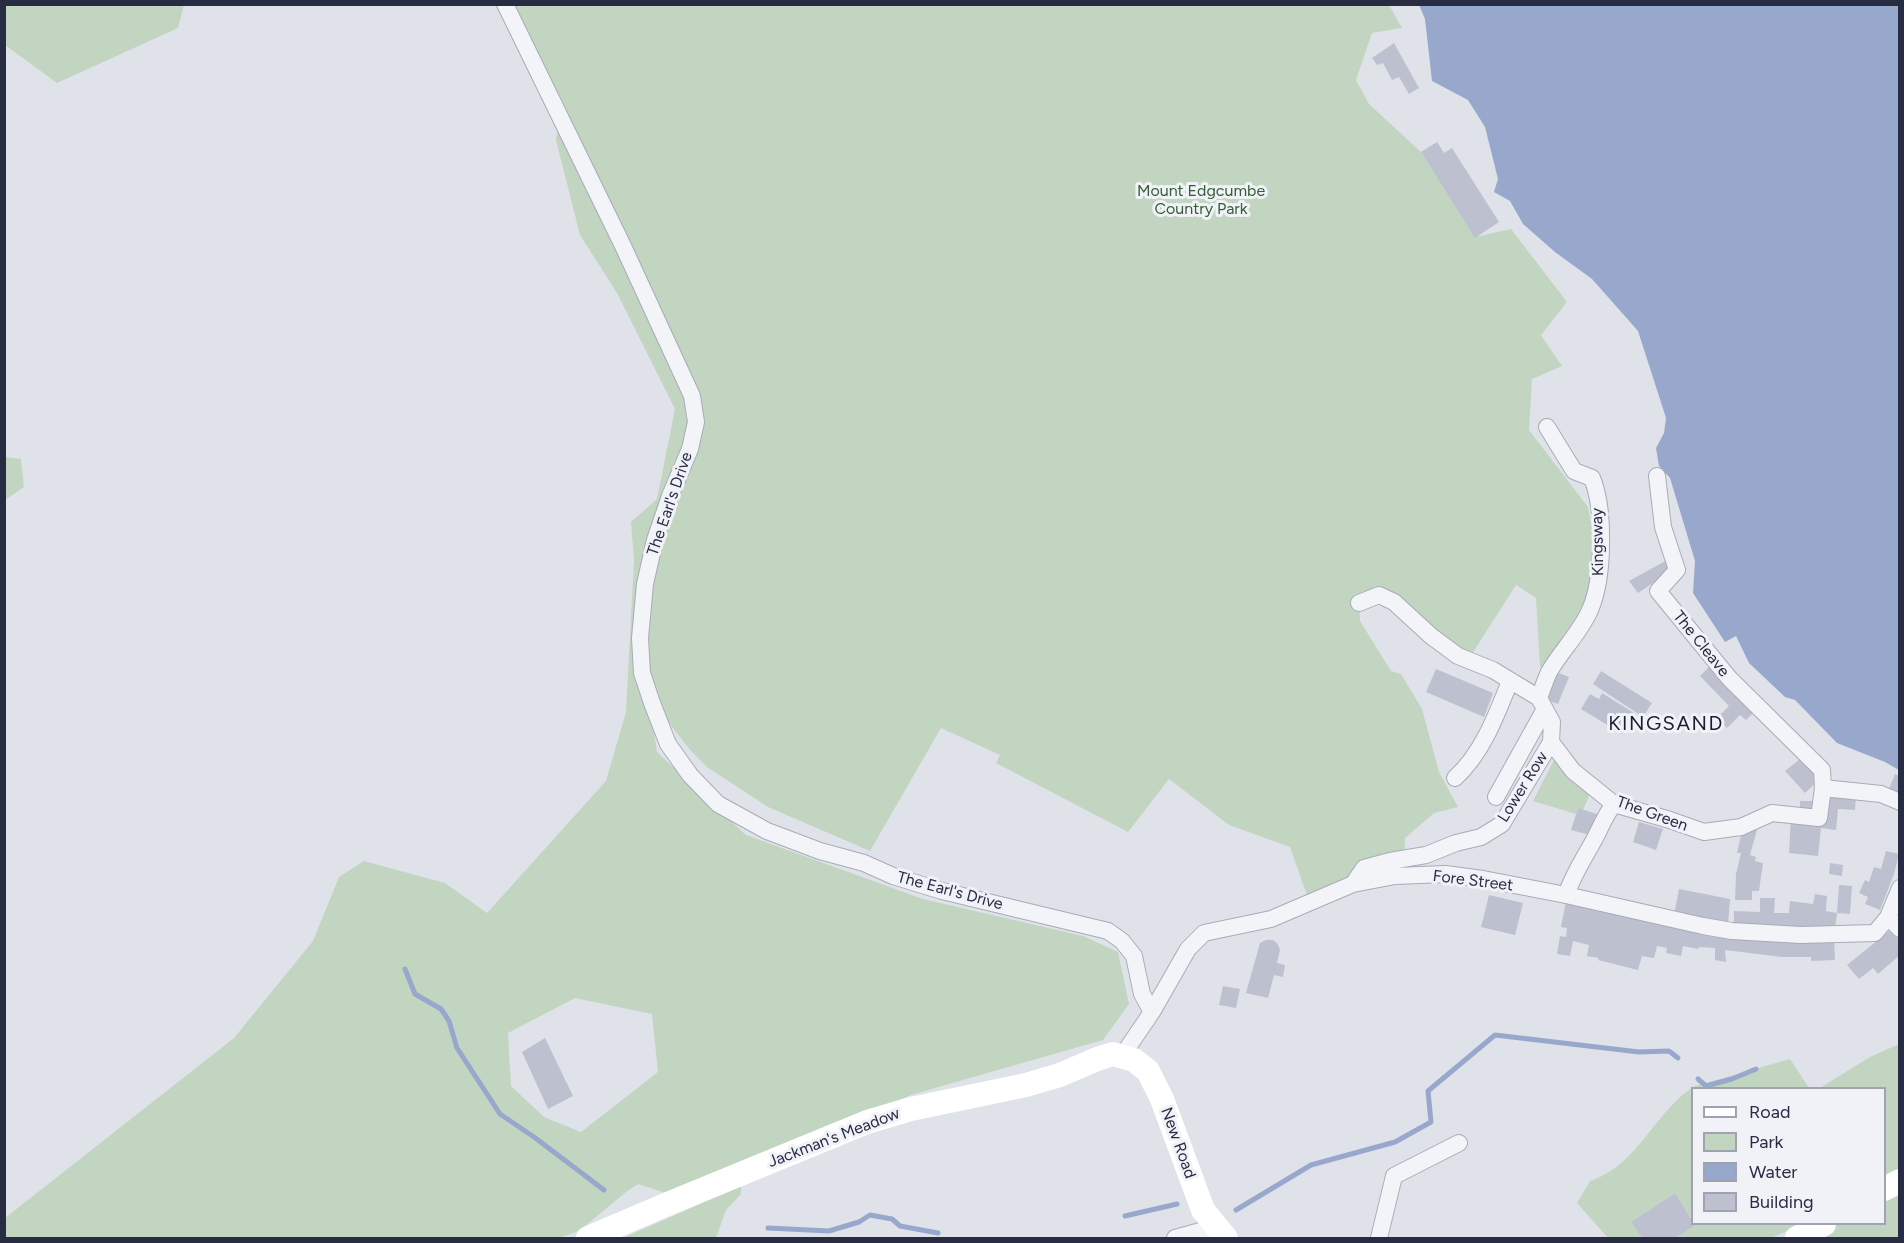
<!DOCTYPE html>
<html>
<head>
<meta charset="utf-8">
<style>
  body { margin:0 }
  #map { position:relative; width:1904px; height:1243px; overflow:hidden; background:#e0e2ea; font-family:Figtree,sans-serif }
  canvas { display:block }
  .frame { position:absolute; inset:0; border:6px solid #272c43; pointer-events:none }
  .legend { position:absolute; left:1691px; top:1087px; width:195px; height:138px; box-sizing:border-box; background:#f0f2f7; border:2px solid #a0a3af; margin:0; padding:8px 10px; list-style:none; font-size:18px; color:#272c43 }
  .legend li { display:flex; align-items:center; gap:12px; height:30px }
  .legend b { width:30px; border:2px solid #a0a3af }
</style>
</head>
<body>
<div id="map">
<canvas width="1904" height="1243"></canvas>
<div class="frame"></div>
<ul class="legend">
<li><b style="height:8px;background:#fff"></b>Road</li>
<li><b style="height:16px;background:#c2d5c0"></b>Park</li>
<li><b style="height:16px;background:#98a8cd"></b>Water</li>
<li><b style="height:16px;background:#bdc0ce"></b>Building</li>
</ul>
</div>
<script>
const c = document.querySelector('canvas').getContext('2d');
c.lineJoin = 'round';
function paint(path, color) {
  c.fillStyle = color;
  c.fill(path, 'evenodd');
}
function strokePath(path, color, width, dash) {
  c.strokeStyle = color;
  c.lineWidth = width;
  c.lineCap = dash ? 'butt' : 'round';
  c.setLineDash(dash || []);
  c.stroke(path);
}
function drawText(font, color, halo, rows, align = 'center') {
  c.font = font + ' Figtree,sans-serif';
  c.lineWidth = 6;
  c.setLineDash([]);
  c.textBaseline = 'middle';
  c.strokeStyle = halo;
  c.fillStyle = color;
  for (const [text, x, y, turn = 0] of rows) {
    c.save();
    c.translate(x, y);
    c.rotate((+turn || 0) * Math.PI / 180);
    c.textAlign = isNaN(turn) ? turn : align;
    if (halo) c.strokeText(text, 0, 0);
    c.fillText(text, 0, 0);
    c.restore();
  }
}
const green = new Path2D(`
  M5,4H184V5L178,28L57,83L5,45Z
  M498,5H1389L1402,28L1372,33L1356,80L1369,104L1421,152L1475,237L1511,229L1567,302L1541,335L1562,366L1532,379L1529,430L1588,507L1593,532L1590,611L1549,673L1540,667L1536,598L1516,585L1468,660L1394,602L1359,603L1360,621L1391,671L1401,674L1422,709L1439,772L1458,807L1434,813L1405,838L1404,859L1310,904L1290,847L1229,825L1169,779L1128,832L996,763L1000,755L941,728L870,851L768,807L707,767L691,751L669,723L652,718L657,752L746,835L923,899L1083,936L1118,952L1129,1004L1103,1040L914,1094L666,1193L638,1184L626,1192L579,1231L559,1238H5V1218L234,1038L313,941L339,877L364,861L445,883L487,913L606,781L626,712L634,561L631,522L657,499L675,409L617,293L580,235L556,140L563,101ZM575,998L652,1014L658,1072L581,1132L544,1117L511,1086L508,1033Z
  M5,457L21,459L24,487L5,500Z
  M1555,758L1591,792L1583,810L1578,808L1576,814L1533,801Z
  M1899,1044V1177L1885,1185L1884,1088H1820L1870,1057Z
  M1790,1059L1809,1088H1692V1220L1675,1193L1631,1222L1642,1238H1608L1577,1203L1590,1181C1640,1164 1653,1112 1695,1086Z
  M1899,1184V1238H1798L1824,1224H1884L1885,1191Z
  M741,1186V1194L726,1210L716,1238H623Z
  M1695,1224H1803L1771,1238H1675Z`);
const water = new Path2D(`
  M1419,5H1899V770L1885,762L1837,743L1795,700L1785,697L1749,663L1736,636L1725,642L1693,593L1695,561L1670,478L1659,466L1656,448L1664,433L1666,418L1638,331L1592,279L1555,252L1523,224L1510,201L1494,192L1498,179L1485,127L1468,100L1432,81L1425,19Z`);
const stream = new Path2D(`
  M405,969L415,994L441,1009L449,1021L457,1048L500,1114L534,1137L604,1190
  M1698,1079L1706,1086L1732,1079L1756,1069
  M1236,1210L1311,1165L1395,1142L1431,1122L1428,1091L1495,1035L1639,1052L1669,1051L1678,1058
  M1125,1216L1177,1204
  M768,1228L829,1231L859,1222L870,1215L892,1219L900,1226L938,1233`);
const building = new Path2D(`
  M1394,43L1419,88L1409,94L1399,77L1392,80L1383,63L1377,65L1372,58Z
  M1437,142L1444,153L1452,148L1499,222L1475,238L1421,152Z
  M1669,559L1674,569L1638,593L1629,581Z
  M1712,664L1756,710L1746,720L1740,715L1727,728L1717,718L1729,706L1700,676Z
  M1436,669L1493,693L1484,717L1426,692Z
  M1601,671L1652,703L1643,717L1593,684Z
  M1556,672L1569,677L1558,704L1545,699Z
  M1602,693L1634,713L1622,734L1581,709L1590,694L1599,699Z
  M1800,759L1819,780L1805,793L1785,771Z
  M1895,774L1899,776V795L1888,792Z
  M1824,793L1856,795L1855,810L1838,809L1836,830L1821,828L1818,856L1789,853L1791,818L1821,821Z
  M1800,801H1818V813H1800Z
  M1578,808L1600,815L1594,836L1571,830Z
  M1639,822L1663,829L1656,850L1633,842Z
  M1743,826H1758L1750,855L1756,857L1755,861L1763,863L1759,891H1752V900H1735L1736,874L1741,853H1737Z
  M1886,851L1899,854L1894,874L1880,910L1865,904L1868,897L1859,893L1865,880L1869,882L1874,867L1881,869Z
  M1830,863L1843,865L1842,876L1829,874Z
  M1839,885L1852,886L1850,914L1837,913Z
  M1679,889L1730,899L1728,924L1674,915Z
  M1815,894L1827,896L1826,911L1837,913L1835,928H1734V911L1760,912V898H1775L1774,913H1789L1790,901L1813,904Z
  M1489,895L1523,903L1515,935L1481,927Z
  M1566,901L1834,936L1835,960L1811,961V957H1782L1725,950L1726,962L1715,960V948L1699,947L1698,949L1683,946L1681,956L1666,953L1667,948L1657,946L1654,958L1642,956L1638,970L1598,960L1599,958L1587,956L1589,945L1573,941L1570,956L1557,954L1560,936L1566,937L1567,928L1561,927Z
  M1893,928L1899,936V956L1878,974L1873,968L1859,979L1847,965Z
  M1266,940H1273L1277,943L1280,950L1277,963L1285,965L1283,977L1274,975L1268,998L1246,993L1260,943Z
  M1223,986L1240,989L1236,1008L1219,1005Z
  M545,1038L573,1096L548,1109L522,1052Z
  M1675,1193L1692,1220V1224H1697L1675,1238H1642L1631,1222Z`);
const street = new Path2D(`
  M505,4L623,246L692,396L696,422L690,449L670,496L655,540L645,584L640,638L642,673L652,703L668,744L690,775L718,804L767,831L820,851L864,863L893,876L942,891L1108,931L1122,941L1134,956L1142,994L1152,1012
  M1539,698C1542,690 1545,681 1549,672C1561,651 1580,633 1590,610C1604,578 1605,510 1592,478L1574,471L1547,427
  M1551,742L1573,771L1614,804L1670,820L1704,832L1741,827L1772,813L1819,818L1823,788L1822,770L1729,678L1658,591L1677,570L1663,527L1657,476
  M1455,778C1482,754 1497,714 1510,681
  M1823,788L1881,794L1900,802
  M1496,797L1545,709
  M1353,884L1364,868L1390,861L1426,855L1456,843L1481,837L1502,824L1551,742L1552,722L1539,698L1493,670L1458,656L1431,636L1394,602L1379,595L1359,603
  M1566,895C1574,873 1583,860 1594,840C1601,827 1605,815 1614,804
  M1888,917L1900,929
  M1122,1056L1152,1012L1188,949L1204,933L1271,919L1353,884L1395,876L1445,874L1483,879L1566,895L1703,926L1732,931L1801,935L1875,933L1888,917L1900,888
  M1175,1238L1215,1227
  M1379,1238L1394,1176L1459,1143`);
const secondary = new Path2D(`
  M1884,1189L1900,1181
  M588,1238L670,1203L867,1122L911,1109L1026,1085L1060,1075L1097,1059L1113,1054L1134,1060L1148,1071L1162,1099L1203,1210L1226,1238
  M1797,1238L1824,1224`);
const parkNames = [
  ["Mount Edgcumbe",1201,191],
  ["Country Park",1201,209]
];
const streetNames = [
  ["The Earl's Drive",670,504,-71],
  ["Kingsway",1598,542,-91],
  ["The Cleave",1701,644,51],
  ["Lower Row",1523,787,-58],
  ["The Green",1652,814,20],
  ["Fore Street",1473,881,7],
  ["The Earl's Drive",950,891,15],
  ["Jackman's Meadow",834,1138,-21],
  ["New Road",1178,1143,70]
];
const quarterNames = [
  ["KINGSAND",1666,724]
];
paint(green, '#c2d5c0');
paint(water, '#98a8cd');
strokePath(stream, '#98a8cd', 5);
paint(building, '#bdc0ce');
strokePath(street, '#a8abb8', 18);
strokePath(street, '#f3f4f8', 16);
strokePath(secondary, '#fff', 24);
drawText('16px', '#336033', '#f0f2f7', parkNames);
drawText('16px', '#272c43', '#f0f2f7', streetNames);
c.letterSpacing = '1.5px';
drawText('20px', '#191e34', '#f0f2f7', quarterNames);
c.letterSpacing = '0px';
</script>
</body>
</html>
